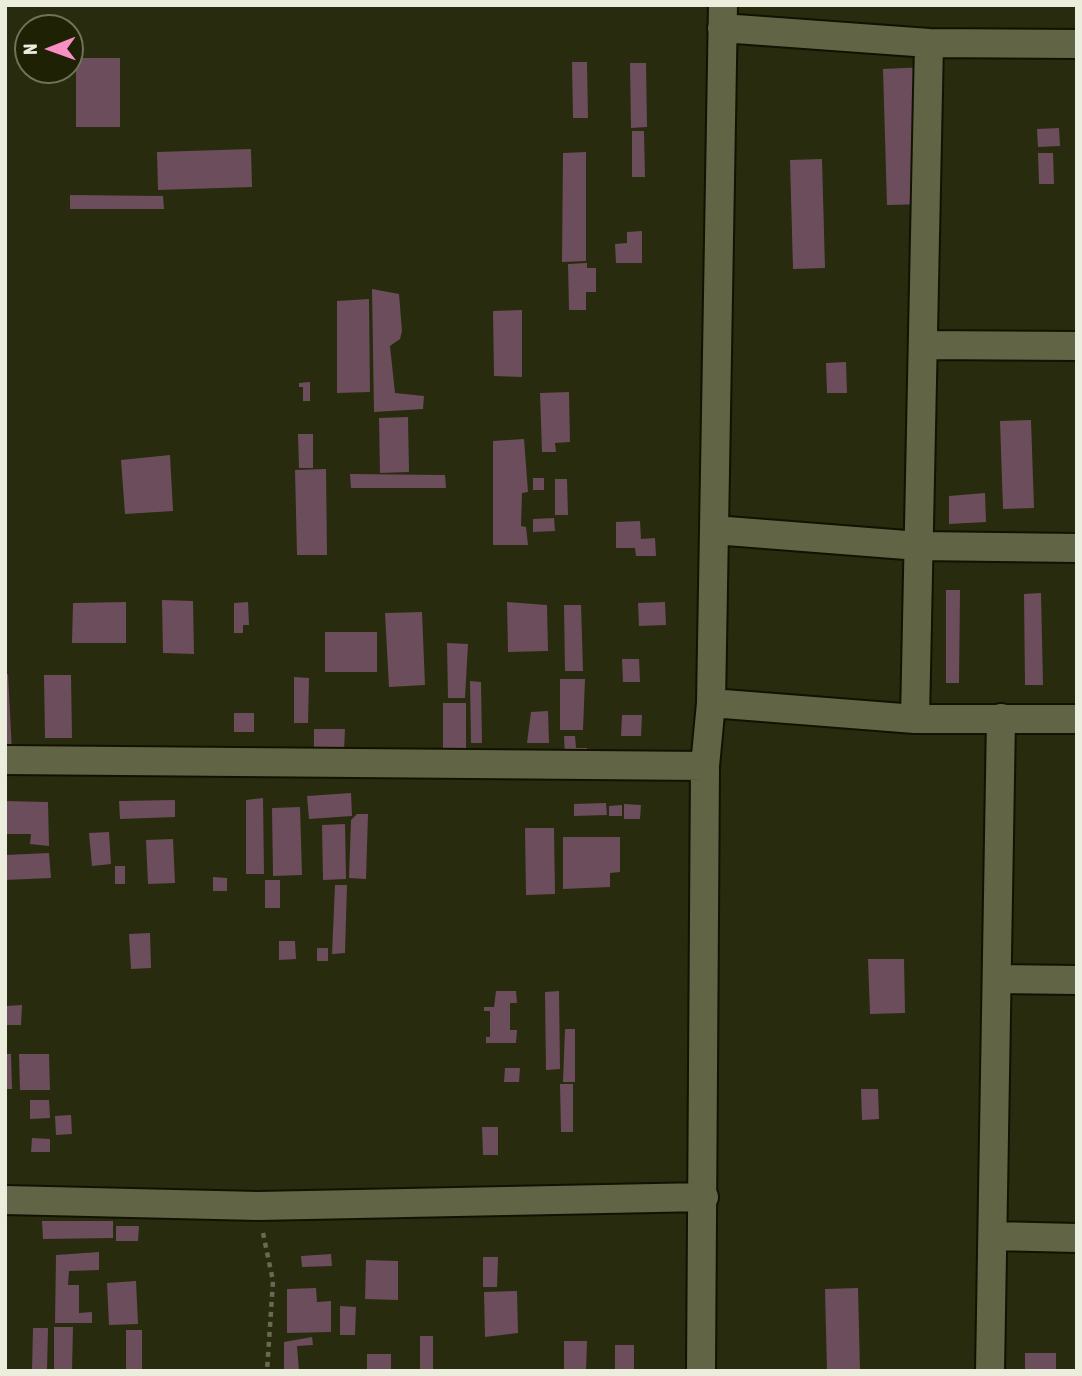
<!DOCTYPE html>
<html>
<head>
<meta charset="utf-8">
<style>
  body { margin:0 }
  #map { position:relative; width:1082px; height:1376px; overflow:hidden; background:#282b0d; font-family:"Asap Condensed",sans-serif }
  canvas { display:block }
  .frame { position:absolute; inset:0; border:7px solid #eceedd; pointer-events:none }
  .north { position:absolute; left:14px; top:14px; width:70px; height:70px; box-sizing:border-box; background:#1e2103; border:2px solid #70735a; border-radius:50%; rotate:269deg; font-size:19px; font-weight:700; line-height:28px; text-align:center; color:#eceedd }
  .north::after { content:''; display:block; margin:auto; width:24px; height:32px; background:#fa8fc6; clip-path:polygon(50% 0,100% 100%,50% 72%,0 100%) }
</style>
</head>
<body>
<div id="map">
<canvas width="1082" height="1376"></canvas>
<div class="frame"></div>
<div class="north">N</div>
</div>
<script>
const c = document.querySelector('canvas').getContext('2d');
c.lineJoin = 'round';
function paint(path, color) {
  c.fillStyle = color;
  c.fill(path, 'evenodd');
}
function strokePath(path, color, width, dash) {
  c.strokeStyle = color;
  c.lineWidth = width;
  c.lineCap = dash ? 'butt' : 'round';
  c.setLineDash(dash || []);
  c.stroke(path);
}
const building = new Path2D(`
  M76,58H120V127H76Z
  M572,62H587L588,118H573Z
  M630,63H646L647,127L631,128Z
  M927,67L931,204L887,205L883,69Z
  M1059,128L1060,146L1038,147L1037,129Z
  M632,131H644L645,177H632Z
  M251,149L252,187L158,190L157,152Z
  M586,152V261L562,262L563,153Z
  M1038,153H1053L1054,184H1039Z
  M822,159L825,268L793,269L790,160Z
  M70,195L163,196L164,209H70Z
  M642,231V263H616L615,244L627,243V232Z
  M587,263V268H596V292H586V310H569L568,264Z
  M372,289L399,294L402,331L400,339L390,346L395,393L424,396L423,409L374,412Z
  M369,299L370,392L337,393V301Z
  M522,310V377L494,376L493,311Z
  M846,362L847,393H827L826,363Z
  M310,382V401H303V387H299V383Z
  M569,392L570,442L555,443L556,452H542L540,393Z
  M408,417L409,472L380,473L379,418Z
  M1031,420L1034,508L1003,509L1000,421Z
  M298,434H313V468H299Z
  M524,439L528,492L522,493L521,526L526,527L528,545H493V441Z
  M170,455L173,511L125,514L121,460Z
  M326,469L327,555H297L295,470Z
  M350,474L445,475L446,488H351Z
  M533,478H544V490H533Z
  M555,479H567L568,515H555Z
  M985,493L986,522L949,524V496Z
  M554,518L555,531L533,532V519Z
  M640,521L641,539L655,538L656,556H636L635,548H616V522Z
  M946,590H960L959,683H946Z
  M1041,593L1043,685H1025L1024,594Z
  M162,600L193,601L194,654L163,653Z
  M126,602V643H72L73,603Z
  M248,602L249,625H243V633H234V603Z
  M507,602L547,605L548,651L508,652Z
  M665,602L666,625L639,626L638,603Z
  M564,605H581L583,671H565Z
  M422,612L425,685L389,687L385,613Z
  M325,632H377V672H325Z
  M447,643L468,644L465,698H448Z
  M622,659H639L640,682H623Z
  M8,674L12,752L5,753V675Z
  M44,675H71L72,738H45Z
  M294,677L309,678L308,723H294Z
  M560,679H585L583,730H560Z
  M470,681L481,682L482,743H471Z
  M443,703H466V759L443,760Z
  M548,711L549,743H527L531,712Z
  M234,713H254V732H234Z
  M622,715H642L641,736H621Z
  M314,729H345L344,751L314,753Z
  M564,736H575L576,748H587V757H565Z
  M351,793L352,816L309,819L307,796Z
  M263,798L264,874H246V800Z
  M175,800V817L120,819L119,801Z
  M5,801L48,802L49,846L30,844L31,834H5Z
  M606,803L607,815L574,816V804Z
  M624,804L641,805L640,819H624Z
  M622,805V816H609V806Z
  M300,807L302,875L273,876L272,808Z
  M357,814H368L366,879L349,878L351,820Z
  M345,824L346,879L323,880L322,825Z
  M525,828H554L555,894L526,895Z
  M109,832L111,864L92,866L89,833Z
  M563,837H620V872L610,873V887L563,889Z
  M173,839L175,883L148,884L146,840Z
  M49,853L51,878L5,880V855Z
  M115,866H125V884H115Z
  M213,877L227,878V891H213Z
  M265,880H280V908H265Z
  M335,885H347L345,953L332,954Z
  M150,933L151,968L131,969L129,934Z
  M279,941H295L296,959L279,960Z
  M317,948H328V961H317Z
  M868,959H904L905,1013L870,1014Z
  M496,991H516L517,1003H510V1030H517L516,1043H486V1037H490V1011H484V1007H494Z
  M559,991L560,1069L546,1070L545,992Z
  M22,1005L21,1025H5V1006Z
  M565,1029H575V1082H563Z
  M5,1054H11L12,1089H5Z
  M19,1054H49L50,1090H20Z
  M505,1068H520L519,1082H504Z
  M560,1084H573V1132H561Z
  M861,1089H878L879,1119L862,1120Z
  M30,1100H49L50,1118L30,1119Z
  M71,1115L72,1134L56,1135L55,1116Z
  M482,1127H498V1155H483Z
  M32,1138L50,1139V1152H31Z
  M42,1221H113V1238L43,1239Z
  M116,1226H139L138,1241H116Z
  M99,1252V1270L69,1271L68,1285H79V1313L92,1312V1323H55L56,1255Z
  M331,1254L332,1266L302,1267L301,1256Z
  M483,1257H498L497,1287H483Z
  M366,1260L398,1261V1300L365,1299Z
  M136,1281L138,1324L109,1325L107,1283Z
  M316,1288L317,1302L331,1301V1332L287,1333V1289Z
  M858,1288L860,1371H827L825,1289Z
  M517,1291L518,1333L485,1337L484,1292Z
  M340,1306L356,1307L355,1335H340Z
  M54,1327H73L72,1371H54Z
  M33,1328H48L47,1371H32Z
  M126,1330H142V1371H126Z
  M420,1336H433V1371H420Z
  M312,1337L313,1345L297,1346L299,1371H284V1342Z
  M564,1341H587L586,1371H564Z
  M615,1345H634V1371H615Z
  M1025,1353H1056V1371H1025Z
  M367,1354H391V1371H367Z`);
const path = new Path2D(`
  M263,1233L273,1281L267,1371`);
const minor = new Path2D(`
  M722,28L929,43L1077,44
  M923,345L1077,346
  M714,530L919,546L1077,548
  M711,703L915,719H1077
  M915,719L929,43
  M5,760L705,766
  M997,979L1077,980
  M5,1200L258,1206L704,1197
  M993,1236L1077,1238
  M701,1371L705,766L711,703L723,5
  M990,1371L1001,718`);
paint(building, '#6c4d5c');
strokePath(minor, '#111300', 32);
strokePath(path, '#686b51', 4.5, [5, 5]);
strokePath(minor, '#616545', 28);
</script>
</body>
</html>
